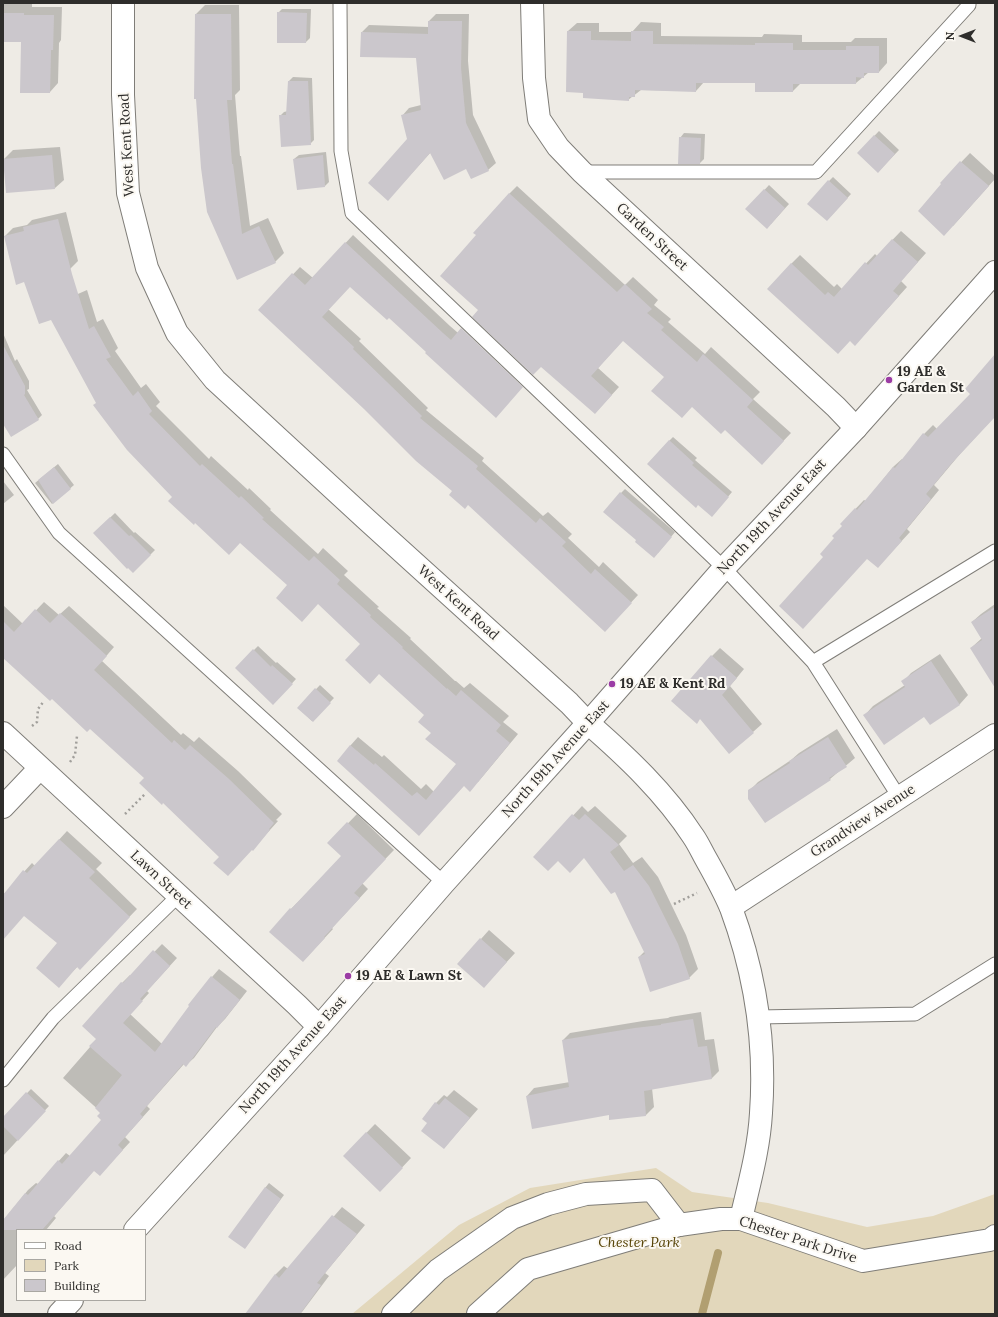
<!DOCTYPE html>
<html>
<head>
<meta charset="utf-8">
<style>
  body { margin:0 }
  #map { position:relative; width:998px; height:1317px; overflow:hidden; background:#eeebe5; font-family:Lora,serif }
  canvas { display:block }
  .frame { position:absolute; inset:0; border:4px solid #2e2d2b; pointer-events:none }
  .legend { position:absolute; left:16px; top:1229px; width:130px; height:72px; box-sizing:border-box; background:#fbf8f2; border:1px solid #a9a7a2; margin:0; padding:5px 7px; list-style:none; font-size:12px; color:#2e2d2b }
  .legend li { display:flex; align-items:center; gap:8px; height:20px }
  .legend b { width:20px; border:1px solid #a9a7a2 }
  .north { position:absolute; left:942px; top:16px; width:40px; height:40px; -webkit-text-stroke:3px #fbf8f2; paint-order:stroke; rotate:270deg; font-size:11px; font-weight:700; line-height:16px; text-align:center; color:#2e2d2b }
  .north::after { content:''; display:block; margin:auto; width:14px; height:18px; background:#2e2d2b; clip-path:polygon(50% 0,100% 100%,50% 72%,0 100%) }
</style>
</head>
<body>
<div id="map">
<canvas width="998" height="1317"></canvas>
<div class="frame"></div>
<ul class="legend">
<li><b style="height:5px;background:#fff"></b>Road</li>
<li><b style="height:11px;background:#e2d7bb"></b>Park</li>
<li><b style="height:11px;background:#cbc7cc"></b>Building</li>
</ul>
<div class="north">N</div>
</div>
<script>
const c = document.querySelector('canvas').getContext('2d');
c.lineJoin = 'round';
function paint(path, color) {
  c.fillStyle = color;
  c.fill(path, 'evenodd');
}
function strokePath(path, color, width, dash) {
  c.strokeStyle = color;
  c.lineWidth = width;
  c.lineCap = dash ? 'butt' : 'round';
  c.setLineDash(dash || []);
  c.stroke(path);
}
function drawText(font, color, halo, rows, align = 'center') {
  c.font = font + ' Lora,serif';
  c.lineWidth = 4;
  c.setLineDash([]);
  c.textBaseline = 'middle';
  c.strokeStyle = halo;
  c.fillStyle = color;
  for (const [text, x, y, turn = 0] of rows) {
    c.save();
    c.translate(x, y);
    c.rotate((+turn || 0) * Math.PI / 180);
    c.textAlign = isNaN(turn) ? turn : align;
    if (halo) c.strokeText(text, 0, 0);
    c.fillText(text, 0, 0);
    c.restore();
  }
}
const green = new Path2D(`
  M656,1168L692,1192L768,1203L867,1227L933,1216L995,1194V1314H352L459,1225L530,1188Z`);
const shadow = new Path2D(`
  M4,4H32V7H62L61,40L59,43L58,83L50,92L22,41H3V6Z
  M205,5H239L240,90L235,95L240,156H241L250,226L268,218L284,253L275,262L238,278L197,98H195L196,14Z
  M282,9H311L310,38L306,42L278,13Z
  M436,14H469L468,61L473,115L496,163L488,170L471,178L467,168L431,152L395,192L408,139L402,116L409,108L421,105L417,57L362,32L369,25L429,27V21Z
  M641,22L661,23V36L762,37L764,34L802,35V42H851L855,38H887V63L879,72H869L856,83H801L793,91L756,82H704L696,91L641,90L628,100L568,31L577,23H599V32H632Z
  M293,77L312,78L314,140L310,144L280,116L284,112L288,111L289,81Z
  M879,131L899,150L878,172L858,153Z
  M684,133L705,134L704,159L700,163H679L680,138Z
  M60,147L64,180L55,188L4,159L13,150Z
  M326,152L329,182L325,186L294,159L299,155Z
  M970,153L995,176V179L953,226L941,183Z
  M833,177L851,194L831,216L829,181Z
  M769,185L789,204L771,224L747,209Z
  M517,186L625,285L633,277L658,300L654,305L671,319L668,322L705,354L711,347L760,392L753,399L791,433L769,456L666,377L623,340L598,368L619,387L595,413L479,310L477,235L509,194Z
  M66,212L78,261L70,269L5,236L13,228L27,225L32,220Z
  M901,231L926,253L901,281L907,287L863,336L791,264L800,255L834,287L837,284L842,289L875,254L877,256Z
  M353,235L450,326L522,388L427,352L389,317L350,286L328,309L361,339L359,341L428,408L426,410L484,458L482,461L543,516L548,512L572,534L568,538L599,567L603,562L638,595L612,623L453,491L259,310L300,267L313,278Z
  M87,290L97,322L103,319L118,348L115,351L141,388L146,384L160,402L156,406L209,459L211,456L248,490L249,488L271,509L270,510L318,554L323,548L348,571L344,575L379,607L377,608L411,638L410,639L455,681H456L464,688L470,683L509,716L503,722L518,734L478,782L464,785L427,826L350,746L358,737L382,757L384,755L421,789L426,784L434,792L458,764L432,733L425,715L361,644L318,603L289,585L240,542L173,497L97,403L55,304Z
  M469,322L529,379L523,386L463,328Z
  M3,333L15,361L17,359L29,381V389L27,390L42,415L38,419L3,422Z
  M995,356V416L960,454L934,485L939,490L907,529L910,532L886,558L825,557L843,526L841,524L864,500L866,501L893,467L902,459H903L924,434L933,425L937,429L971,394Z
  M673,437L697,458L695,460L732,492L716,511L669,441Z
  M58,464L74,485L52,504L35,483Z
  M3,481L14,495L3,504Z
  M625,489L675,532L658,553L638,540L621,493Z
  M115,513L134,533L135,532L155,550L133,572L94,533Z
  M44,602L59,615L69,606L114,647L102,661L181,735L183,733L194,742L199,737L238,771L282,814L276,820L278,821L253,849L220,856L145,778L90,728L3,657V605L23,624Z
  M995,604V670L971,648L982,638L972,622L981,614Z
  M258,646L276,663L277,662L296,679L273,704L236,668Z
  M720,648L744,669L730,686L762,724L753,732L701,718L712,656Z
  M940,654L968,695L960,704L930,723L925,715H865L873,706L905,685L903,682L911,673Z
  M320,685L334,698L312,721L298,708Z
  M837,729L855,758L830,779L749,791L758,782L791,760L799,753Z
  M582,806L588,812L595,806L627,836L619,844L633,863L642,857L658,877L686,935L698,969L689,978L639,957L645,951L615,890L584,857L558,860L534,857Z
  M357,814L394,850L362,883L368,889L332,928L333,929L303,961L270,932L291,909L343,856L329,843Z
  M67,831L102,863L96,869L137,909L80,968L78,966L59,986L58,943L24,915L3,939V895L32,863L35,866Z
  M489,930L515,953L492,978L481,939Z
  M162,944L177,958L147,991L149,993L130,1014L162,1044L212,977L219,969L247,991L225,1019L217,1027L194,1058L186,1065L184,1064L147,1106L150,1109L125,1137L130,1142L107,1167L94,1170L54,1216L56,1218L46,1230H17V1265L3,1280V1221L28,1190L36,1183L38,1184L66,1153L70,1156L102,1120V1113L63,1078L97,1039L122,983L130,975L131,976Z
  M701,1012L705,1040L714,1039L719,1071L712,1078L652,1088L654,1107L646,1115L610,1119V1114L527,1096L534,1088L570,1082L563,1040L570,1033L643,1021L668,1018L670,1017Z
  M31,1089L49,1106L3,1156V1118Z
  M454,1090L478,1109L444,1148L428,1123L436,1103L444,1095L447,1097Z
  M375,1124L411,1158L380,1191L344,1156Z
  M269,1183L284,1195L248,1243L265,1188Z
  M342,1207L365,1225L325,1273L329,1276L302,1312L300,1314H246L275,1275L284,1266L288,1269Z`);
const stream = new Path2D(`
  M702,1314L718,1253`);
const building = new Path2D(`
  M277,12L307,13L306,43H277Z
  M3,13H24V15H54L53,50H51L50,93H20L21,42H3Z
  M195,14H231L232,100H227L232,164H233L242,234L259,226L276,263L237,280L207,212L201,168L196,99H194Z
  M428,21H462L461,68L466,123L489,171L471,179L466,169L444,180L430,153L388,201L368,183L407,139L401,115L421,110L416,58L360,57L361,32L428,34Z
  M567,31H591V40L631,41V31H653V44L755,45V43H793V50H846V46H879V73H864V78L856,77V84H793V92H755V83H696V92L635,90V97H629V101L583,98V93L566,92Z
  M288,81H308L311,145L281,147L279,115H286Z
  M874,135L895,154L878,173L857,153Z
  M679,137L701,138L700,164H678Z
  M52,155L55,189L6,193L3,159Z
  M323,155L325,187L297,190L293,159Z
  M960,161L989,186L944,236L918,211L941,184L940,183Z
  M828,180L848,198L827,221L807,204Z
  M764,189L785,208L767,229L745,209Z
  M509,193L617,292L625,284L652,309L647,313L664,327L661,330L697,362L703,354L753,400L747,407L784,441L762,465L725,430L721,434L692,407L682,418L651,391L664,377L623,341L591,376L612,395L595,414L541,367L533,375L472,317L478,310L440,276L476,235L473,233Z
  M58,219L72,274L89,329L94,326L111,357L106,359L133,396L138,391L152,411L149,414L200,466L202,464L239,498L241,496L264,518L262,519L309,561L314,556L340,580L337,584L371,615L370,617L403,647L402,648L447,689V688L456,696L461,690L501,725L496,731L510,743L470,792L464,786L419,836L337,761L350,745L374,765L375,763L412,796L417,792L426,800L456,764L425,739L431,733L418,722L424,715L379,674L370,684L345,660L360,644L318,604L302,622L276,598L287,585L240,543L229,555L195,523L194,525L168,501L172,497L127,450L93,405L96,403L51,320L39,324L24,282L16,285L4,236L24,231L23,227Z
  M892,239L918,262L893,291L899,296L855,346L850,341L838,354L767,289L791,263L825,295L828,292L834,297L865,262L868,265Z
  M345,242L443,333L451,340L461,328L523,387L496,418L425,353L426,352L389,318L387,320L350,287L322,317L354,347L353,349L422,416L420,418L478,466L476,469L536,523L540,518L566,542L562,546L591,574L595,569L632,603L605,632L468,505L465,509L449,495L452,491L416,461L364,409L258,310L292,273L305,285Z
  M3,345L25,386V394L24,395L39,420L11,437L3,424Z
  M995,354V417L951,464L926,494L931,499L899,538L902,541L878,568L867,559L803,629L779,606L823,557L820,554L834,538L832,536L842,526L840,524L855,508L857,510L893,467L895,468L923,433L928,437L970,394L965,389Z
  M669,440L694,463L692,465L729,497L712,517L698,505L696,508L647,464Z
  M54,467L71,489L53,504L38,480Z
  M620,492L672,537L654,558L635,542L636,540L603,512Z
  M110,517L129,536L131,535L151,555L133,573L128,568L127,569L93,533Z
  M995,607V688L970,648L982,640L971,622Z
  M35,609L50,623L60,613L107,656L94,670L172,743L174,740L185,750L190,745L229,779L274,823L269,829L270,830L253,851L252,850L228,876L213,863L219,857L163,803L162,805L139,783L144,778L90,729L87,732L52,699L50,701L3,658V621L14,632Z
  M253,649L271,667L272,665L293,684L273,705L235,668Z
  M711,655L737,678L722,695L754,733L729,754L700,719L697,724L671,701Z
  M931,661L960,705L930,725L924,717L884,745L863,715L905,687L901,681Z
  M315,688L331,703L313,722L297,708Z
  M828,737L847,767L829,778L831,780L765,823L748,799V790L790,763L789,761Z
  M572,814L579,820L585,814L619,845L610,852L624,871L633,865L649,886L678,944L690,979L650,992L638,957L645,954L615,892L611,894L584,858L570,873L558,861L548,871L533,857Z
  M347,822L386,859L354,893L360,898L324,937L325,938L303,962L269,932L290,908L291,909L341,856L327,843Z
  M59,839L95,872L89,878L130,917L80,970L77,967L59,988L36,968L57,943L24,916L3,940V895L23,870L27,873Z
  M480,938L507,962L484,988L457,964Z
  M153,950L170,966L140,999L143,1001L123,1023L155,1052L189,1006L188,1005L211,976L240,1000L217,1028L216,1027L186,1067L183,1064L140,1114L143,1117L118,1145L123,1150L100,1176L94,1171L42,1230H3V1220L25,1193L28,1195L58,1160L62,1164L101,1120L97,1116L100,1113L95,1108L122,1075L89,1046L96,1039L82,1026L121,982L123,983Z
  M693,1019L698,1047L707,1046L712,1079L644,1091L646,1116L609,1120V1115L532,1129L526,1096L569,1087L562,1040L635,1028L661,1025V1024Z
  M26,1092L46,1111L18,1141L3,1126V1117Z
  M445,1098L470,1118L444,1149L421,1131L427,1123L422,1119L435,1102L439,1105Z
  M366,1132L403,1168L380,1192L343,1156Z
  M265,1187L281,1199L245,1249L228,1237Z
  M332,1215L357,1234L317,1283L321,1285L300,1314H245L275,1274L279,1278Z`);
const path = new Path2D(`
  M32,726L37,722L38,709L44,701
  M70,762L75,755L77,736
  M125,814L146,793
  M674,904L697,893`);
const lane = new Path2D(`
  M340,3L341,151L352,213L724,568L813,662L899,797
  M582,172H816L969,5V3
  M3,454L59,533L444,883
  M813,662L995,551
  M759,1017L915,1014L995,964
  M3,1080L53,1018L178,896`);
const street = new Path2D(`
  M123,3V95L128,193L147,268L177,333L215,380L367,520L569,703L588,723
  M532,3L534,78L539,119L558,147L582,172L836,407L856,428
  M3,733L297,1005L319,1027
  M3,807L40,768
  M731,907L995,735
  M741,1219L863,1261L990,1240L995,1236
  M393,1314L438,1270L512,1218L548,1204L586,1194L652,1190L679,1225`);
const secondary = new Path2D(`
  M135,1230L319,1027L444,883L588,723L724,568L856,428L995,272
  M59,1314L72,1300
  M478,1314L528,1269L679,1225L721,1219H741C749,1184 759,1149 761,1113C766,1043 755,973 731,908C724,891 715,875 706,859C702,852 698,843 693,836C665,793 627,757 588,723`);
const markers = [
  [889,380,4,"#9b3ca5"],
  [612,684,4,"#9b3ca5"],
  [348,976,4,"#9b3ca5"]
];
const streetNames = [
  ["West Kent Road",127,145,-93],
  ["Garden Street",652,237,43],
  ["North 19th Avenue East",772,517,-47],
  ["West Kent Road",458,603,42],
  ["North 19th Avenue East",556,759,-48],
  ["Grandview Avenue",863,821,-33],
  ["Lawn Street",161,880,43],
  ["North 19th Avenue East",293,1055,-48],
  ["Chester Park Drive",798,1240,18]
];
const poiNames = [
  ["19 AE &",897,372],
  ["Garden St",897,388],
  ["19 AE & Kent Rd",620,684],
  ["19 AE & Lawn St",356,976]
];
const parkNames = [
  ["Chester Park",639,1243]
];
paint(green, '#e2d7bb');
paint(shadow, '#0003');
strokePath(stream, '#b19f71', 8);
paint(building, '#cbc7cc');
strokePath(lane, '#7f7d78', 15);
strokePath(street, '#7f7d78', 24);
strokePath(secondary, '#7f7d78', 24);
strokePath(path, '#a19f9b', 2.5, [2, 3]);
strokePath(lane, '#fff', 13);
strokePath(street, '#fff', 22);
strokePath(secondary, '#fff', 22);
for (const [x, y, r, color] of markers) {
  const dot = new Path2D();
  dot.arc(x, y, r, 0, 2 * Math.PI);
  c.fillStyle = color;
  c.fill(dot);
  strokePath(dot, '#fbf8f2', 1.5);
}
drawText('14px', '#2e2d2b', '#fbf8f2', streetNames);
drawText('bold 14px', '#2e2d2b', '#fbf8f2', poiNames, 'left');
drawText('italic 14px', '#574407', '#fbf8f2', parkNames);
</script>
</body>
</html>
